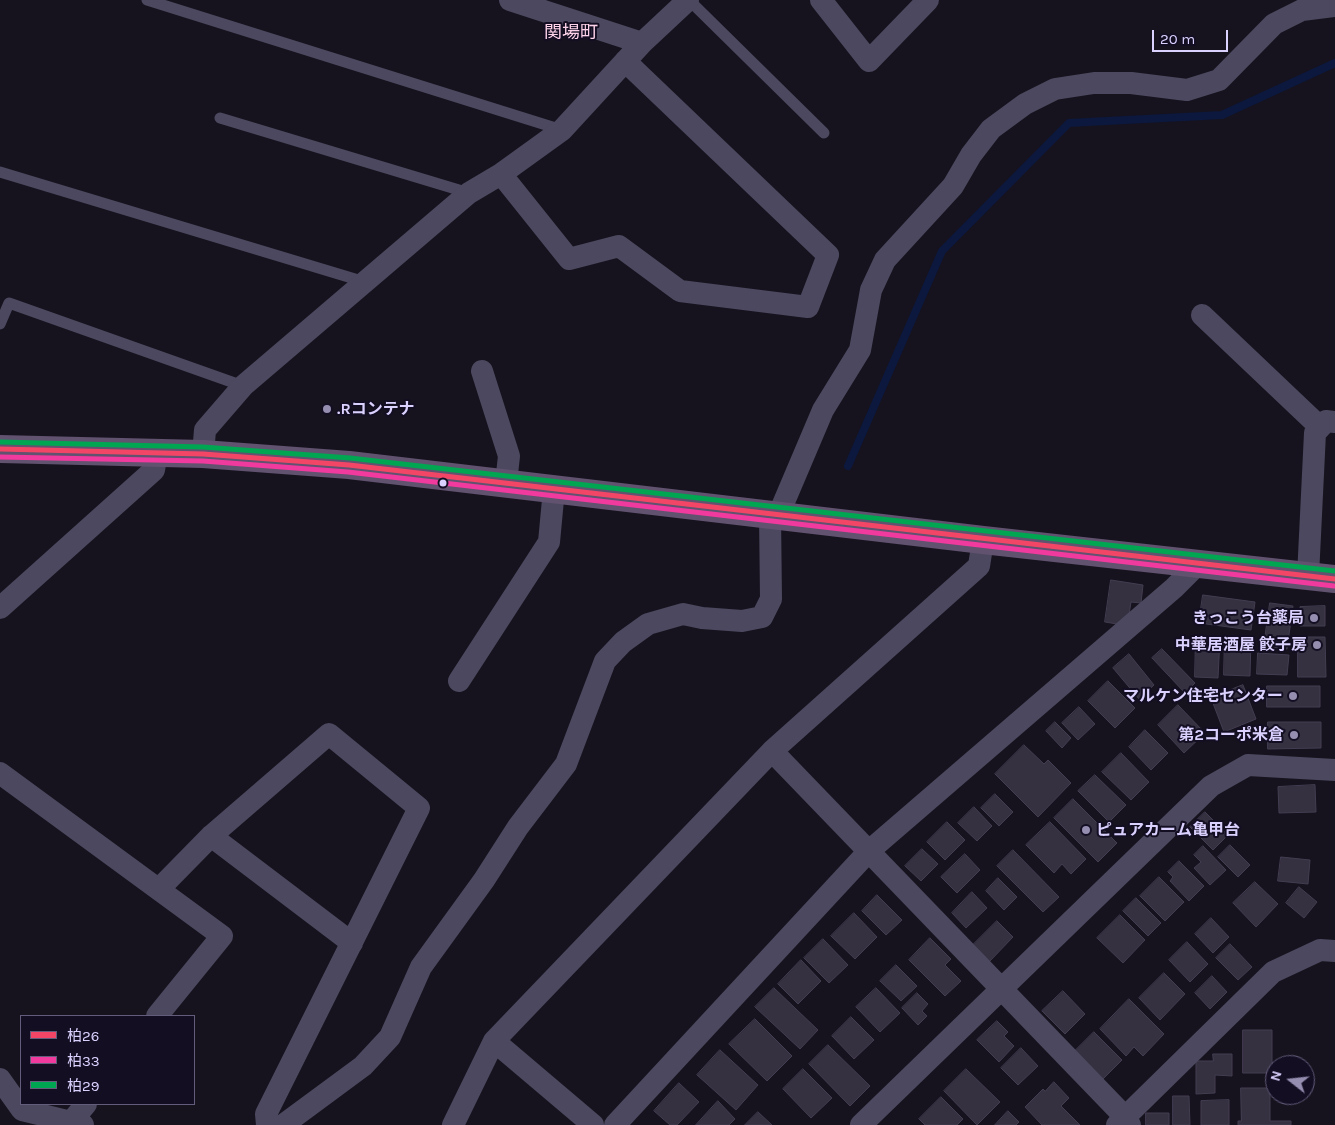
<!DOCTYPE html>
<html>
<head>
<meta charset="utf-8">
<style>
  body { margin:0 }
  #map { position:relative; width:1335px; height:1125px; overflow:hidden; background:#16131e; font-family:Karla,"Noto Sans JP",sans-serif }
  canvas { display:block }
  .legend { position:absolute; left:20px; top:1015px; width:175px; height:90px; box-sizing:border-box; background:#140e23; border:1px solid #645c7b; margin:0; padding:6px 9px; list-style:none; font-size:15px; color:#dbd1fe }
  .legend li { display:flex; align-items:center; gap:10px; height:25px }
  .legend b { width:25px; border:1px solid #645c7b }
  .north { position:absolute; left:1265px; top:1055px; width:50px; height:50px; box-sizing:border-box; background:#140e23; border:1px solid #645c7b; border-radius:50%; rotate:286deg; font-size:14px; font-weight:700; line-height:20px; text-align:center; color:#dbd1fe }
  .north::after { content:''; display:block; margin:auto; width:18px; height:22px; background:#968eb0; clip-path:polygon(50% 0,100% 100%,50% 72%,0 100%) }
  .scale { position:absolute; left:1152px; top:30px; width:76px; height:22px; box-sizing:border-box; border:2px solid #dbd1fe; border-top:0; padding-left:6px; font-size:15px; line-height:18px; white-space:nowrap; color:#dbd1fe; -webkit-text-stroke:4px #140e23; paint-order:stroke }
</style>
</head>
<body>
<div id="map">
<canvas width="1335" height="1125"></canvas>
<ul class="legend">
<li><b style="height:6px;background:#f34667"></b>柏26</li>
<li><b style="height:6px;background:#f13a9d"></b>柏33</li>
<li><b style="height:6px;background:#00a651"></b>柏29</li>
</ul>
<div class="north">N</div>
<div class="scale">20 m</div>
</div>
<script>
const c = document.querySelector('canvas').getContext('2d');
c.lineJoin = 'round';
function strokePath(path, color, width, dash) {
  c.strokeStyle = color;
  c.lineWidth = width;
  c.lineCap = dash ? 'butt' : 'round';
  c.setLineDash(dash || []);
  c.stroke(path);
}
function paint(path, color) {
  c.fillStyle = color;
  c.fill(path, 'evenodd');
}
function drawText(font, color, halo, rows, align = 'center') {
  c.font = font + ' Karla,"Noto Sans JP",sans-serif';
  c.lineWidth = 4;
  c.setLineDash([]);
  c.textBaseline = 'middle';
  c.strokeStyle = halo;
  c.fillStyle = color;
  for (const [text, x, y, turn = 0] of rows) {
    c.save();
    c.translate(x, y);
    c.rotate((+turn || 0) * Math.PI / 180);
    c.textAlign = isNaN(turn) ? turn : align;
    if (halo) c.strokeText(text, 0, 0);
    c.fillText(text, 0, 0);
    c.restore();
  }
}
const stream = new Path2D(`
  M848,466L942,251L1069,123L1222,115L1335,63`);
const building = new Path2D(`
  M1111,580L1143,585L1141,603L1131,602L1129,615L1117,624L1105,622Z
  M1203,595L1255,602L1251,630L1199,623Z
  M1270,603L1293,606L1287,649L1264,646Z
  M1325,606V626H1300V607Z
  M1196,637L1220,638L1218,678L1195,677Z
  M1225,637L1251,638L1250,676L1224,675Z
  M1298,637H1325L1326,677H1298Z
  M1162,649L1195,683L1185,693L1152,658Z
  M1258,653L1289,655L1287,675L1257,674Z
  M1129,654L1154,685L1139,699L1113,668Z
  M1108,681L1135,708L1115,728L1088,701Z
  M1243,685L1256,719L1224,732L1211,698Z
  M1267,686H1320V707H1267Z
  M1178,705L1205,733L1184,753L1158,725Z
  M1079,707L1095,724L1078,740L1062,723Z
  M1055,722L1071,738L1062,748L1046,731Z
  M1268,722H1321V748L1268,749Z
  M1145,730L1168,753L1151,770L1129,747Z
  M1024,745L1044,764L1048,760L1071,783L1038,817L995,774Z
  M1121,753L1149,782L1131,800L1102,772Z
  M1095,775L1126,805L1109,822L1078,791Z
  M1315,785L1316,812L1279,813L1278,787Z
  M995,794L1013,812L999,826L981,808Z
  M1073,799L1117,843L1098,862L1054,818Z
  M974,807L992,826L977,841L958,823Z
  M1205,812L1228,835L1213,850L1190,827Z
  M947,822L965,840L945,860L927,842Z
  M1050,822L1086,859L1071,874L1062,864L1054,873L1026,845Z
  M1230,845L1250,865L1238,877L1218,857Z
  M1203,846L1226,870L1210,885L1194,868L1201,862L1194,855Z
  M922,849L938,864L921,881L905,866Z
  M1013,850L1059,897L1043,912L997,866Z
  M965,854L980,870L957,893L941,877Z
  M1281,857L1310,860L1308,884L1278,881Z
  M1179,861L1204,886L1189,901L1170,881L1173,877L1168,872Z
  M1159,877L1184,902L1165,921L1140,896Z
  M998,878L1017,897L1004,910L986,891Z
  M1255,882L1278,904L1256,927L1233,903Z
  M1299,887L1317,902L1304,918L1286,903Z
  M972,892L987,908L966,928L952,913Z
  M877,895L902,920L886,935L862,911Z
  M1136,898L1161,923L1148,936L1123,911Z
  M854,913L877,937L855,959L831,936Z
  M1120,915L1145,940L1123,963L1097,938Z
  M1211,918L1229,937L1213,953L1195,934Z
  M997,921L1013,937L989,962L973,945Z
  M930,938L951,959L945,965L961,981L945,996L909,960Z
  M823,939L848,965L829,983L804,958Z
  M1187,942L1208,964L1190,982L1169,960Z
  M1230,944L1252,967L1238,980L1216,958Z
  M801,960L821,981L798,1004L778,984Z
  M896,965L917,986L901,1001L880,981Z
  M1164,973L1185,994L1160,1020L1139,998Z
  M1212,976L1227,992L1210,1009L1195,993Z
  M774,988L818,1030L800,1049L755,1007Z
  M876,988L900,1013L880,1032L856,1007Z
  M1063,991L1085,1014L1065,1034L1042,1011Z
  M917,993L928,1004L922,1011L927,1016L918,1025L902,1008Z
  M1129,999L1164,1034L1143,1056L1134,1047L1126,1056L1100,1029Z
  M851,1017L874,1040L854,1059L832,1036Z
  M755,1019L792,1056L767,1081L729,1044Z
  M997,1021L1008,1032L1004,1036L1014,1046L999,1062L977,1040Z
  M1243,1030H1272V1073H1243Z
  M1094,1032L1122,1060L1103,1079L1075,1051Z
  M828,1045L870,1086L850,1106L809,1064Z
  M1021,1048L1038,1066L1018,1085L1001,1068Z
  M720,1050L758,1085L736,1110L697,1075Z
  M1213,1054H1232V1076L1215,1075V1093L1196,1094V1061H1213Z
  M803,1069L832,1098L811,1118L783,1089Z
  M966,1069L1000,1102L977,1125L944,1091Z
  M1054,1082L1069,1098L1061,1106L1080,1125H1042L1025,1107L1043,1089L1045,1091Z
  M679,1083L699,1102L677,1125H670L654,1111Z
  M1241,1088H1270V1121H1291V1125H1238V1121H1241Z
  M1173,1096H1189L1190,1125H1173Z
  M941,1097L963,1119L957,1125H925L919,1119Z
  M1229,1100V1125H1201V1101Z
  M718,1101L735,1119L729,1125H696Z
  M1008,1111L1019,1122L1016,1125H995Z
  M758,1112L772,1125H745Z
  M1146,1113H1169V1125H1146Z`);
const lane = new Path2D(`
  M147,0L562,130
  M689,0L824,133
  M220,118L469,193
  M0,172L365,282
  M0,324L9,303L243,386`);
const street = new Path2D(`
  M510,0L642,43
  M821,0L869,61L928,0
  M501,174L569,259L619,246L680,291L808,307L828,255L625,61
  M1202,315L1320,427
  M482,371L509,456L506,483
  M203,454L205,430L243,386L469,193L501,174L562,130L642,43L688,0
  M778,516L823,410L860,350L871,290L885,260L953,186L971,155L991,129L1025,104L1055,89L1094,83H1131L1187,90L1219,80L1274,24L1302,10L1335,6
  M1308,576L1315,433L1326,421L1335,422
  M0,608L154,470L157,452
  M459,681L549,542L554,489
  M772,751L1125,1117L1130,1125
  M0,773L222,936L157,1016
  M211,836L352,943
  M160,888L211,836L329,734L419,808L266,1114L267,1125
  M494,1041L593,1125
  M0,1079L22,1110L83,1125
  M71,1122L86,1104
  M283,1125L363,1066L390,1037L421,967L484,880L518,827L566,764L605,661L623,642L648,624L683,614L702,618L742,621L762,617L771,599L770,515
  M453,1125L494,1041L772,751L979,566L983,540
  M615,1125L869,851L1174,588L1199,563
  M861,1125L1211,786L1248,765L1335,770
  M1117,1125L1273,972L1320,950L1335,951`);
const primary = new Path2D(`
  M0,449L203,454L349,465L983,540L1335,579`);
const bus1 = new Path2D(`
  M0,449L203,454L349,465L1335,579`);
const bus2 = new Path2D(`
  M0,457L203,461L348,472L1334,586`);
const bus3 = new Path2D(`
  M0,442L203,447L350,458L1335,571`);
const markers = [
  [327,409,5,"#968eb0"],
  [443,483,4.5,"#dbd1fe"],
  [1314,618,5,"#968eb0"],
  [1317,645,5,"#968eb0"],
  [1293,696,5,"#968eb0"],
  [1294,735,5,"#968eb0"],
  [1086,830,5,"#968eb0"]
];
const poiNames = [
  [".Rコンテナ",337,409,"left"],
  ["きっこう台薬局",1304,618],
  ["中華居酒屋 餃子房",1307,645],
  ["マルケン住宅センター",1283,696],
  ["第2コーポ米倉",1284,735],
  ["ピュアカーム亀甲台",1096,830,"left"]
];
const neighbourhoodNames = [
  ["関場町",571,33]
];
strokePath(stream, '#0c183d', 8);
paint(building, '#353140');
strokePath(building, '#443d52', 1);
strokePath(lane, '#4c485f', 11);
strokePath(street, '#4c485f', 22);
strokePath(primary, '#615270', 28);
strokePath(bus1, '#f34667', 5);
strokePath(bus2, '#f13a9d', 5);
strokePath(bus3, '#00a651', 5);
for (const [x, y, r, color] of markers) {
  const dot = new Path2D();
  dot.arc(x, y, r, 0, 2 * Math.PI);
  c.fillStyle = color;
  c.fill(dot);
  strokePath(dot, '#140e23', 2);
}
drawText('bold 16px', '#dbd1fe', '#140e23', poiNames, 'right');
drawText('18px', '#fed3ea', '#140e23', neighbourhoodNames);
</script>
</body>
</html>
